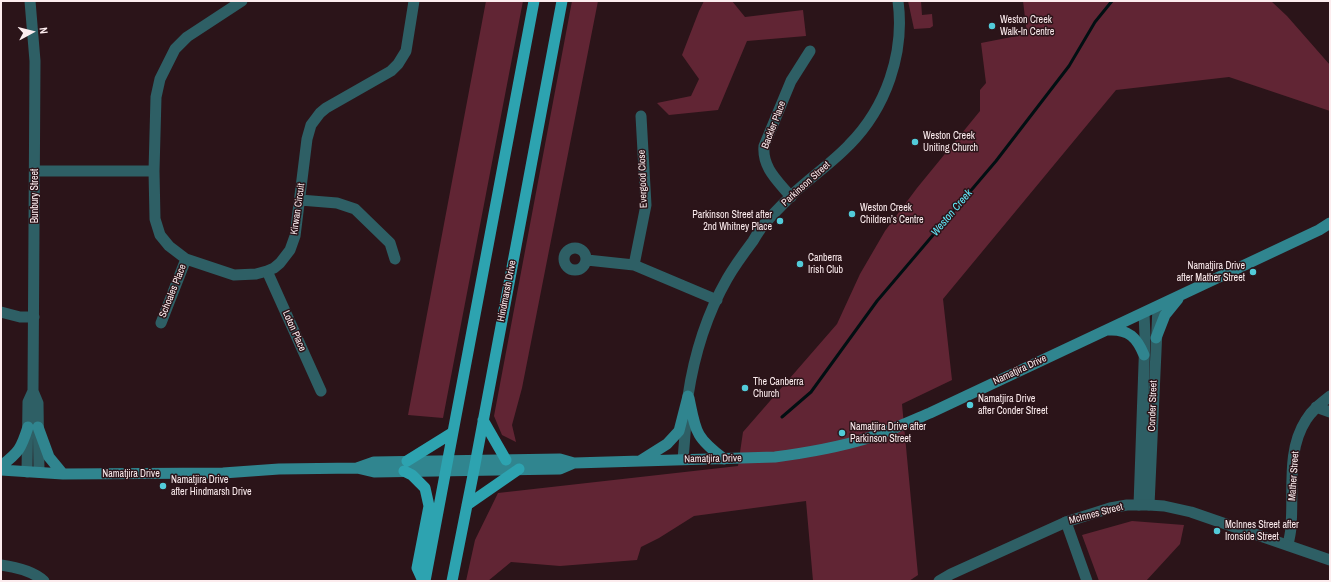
<!DOCTYPE html>
<html>
<head>
<meta charset="utf-8">
<style>
  body { margin:0 }
  #map { position:relative; width:1331px; height:582px; overflow:hidden; background:#2b1419; font-family:"Archivo Narrow",sans-serif }
  canvas { display:block }
  .frame { position:absolute; inset:0; border:2px solid #fcecee; pointer-events:none }
  .north { position:absolute; left:12px; top:12px; width:40px; height:40px; -webkit-text-stroke:3px #2b1419; paint-order:stroke; rotate:83deg; font-size:11px; font-weight:700; line-height:16px; text-align:center; color:#fcecee }
  .north::after { content:''; display:block; margin:auto; width:14px; height:18px; background:#fcecee; clip-path:polygon(50% 0,100% 100%,50% 72%,0 100%) }
</style>
</head>
<body>
<div id="map">
<canvas width="1331" height="582"></canvas>
<div class="frame"></div>
<div class="north">N</div>
</div>
<script>
const c = document.querySelector('canvas').getContext('2d');
c.lineJoin = 'round';
function paint(path, color) {
  c.fillStyle = color;
  c.fill(path, 'evenodd');
}
function strokePath(path, color, width, dash) {
  c.strokeStyle = color;
  c.lineWidth = width;
  c.lineCap = dash ? 'butt' : 'round';
  c.setLineDash(dash || []);
  c.stroke(path);
}
function drawText(font, color, halo, rows, align = 'center') {
  c.font = font + ' "Archivo Narrow",sans-serif';
  c.lineWidth = 3;
  c.setLineDash([]);
  c.textBaseline = 'middle';
  c.strokeStyle = halo;
  c.fillStyle = color;
  for (const [text, x, y, turn = 0] of rows) {
    c.save();
    c.translate(x, y);
    c.rotate((+turn || 0) * Math.PI / 180);
    c.textAlign = isNaN(turn) ? turn : align;
    if (halo) c.strokeText(text, 0, 0);
    c.fillText(text, 0, 0);
    c.restore();
  }
}
const green = new Path2D(`
  M486,1H523L443,418L408,415Z
  M572,1H598L522,388L512,425L516,442L502,435L494,416Z
  M704,1H732L745,17L803,10L806,36L747,41L718,110L669,115L657,103L691,96L699,79L682,55L699,11Z
  M908,1H921L922,15L932,14L933,26L930,28L914,29Z
  M1023,1H1271L1287,16L1330,65V111L1229,77L1116,90L943,299L952,380L902,404L918,575L909,581H813L806,501L694,516L659,538L641,547L637,560L560,566L511,562L488,581H466L475,540L498,493L738,466L743,432L837,324L860,274L885,231L917,188L980,111V90L986,83L981,43L1027,34Z
  M1132,521L1184,525L1180,544L1146,581H1099L1082,535Z`);
const stream = new Path2D(`
  M782,417L811,392L877,301L996,161L1069,66L1095,22L1112,1`);
const minor = new Path2D(`
  M242,1L187,37L175,49L160,79L156,97L154,171L155,219L160,235L169,246L186,259L234,275L256,274L267,271L274,268L280,263L290,250L295,236L307,139L311,125L320,113L326,108L391,71L398,64L406,51L414,1
  M35,171H154
  M791,197C778,181 762,168 764,146L791,81L810,51
  M300,200L337,203L355,209L390,243L395,259
  M564 259a11 11 0 1 1 22 0a11 11 0 1 1-22 0Z
  M587,260L634,265L717,300
  M634,265L646,205L641,116
  M267,271L321,391
  M1,312L20,317H34
  M161,323L186,259
  M1316,407L1330,412
  M683,459C685,438 686,417 688,396C694,356 707,314 727,279C735,265 744,253 753,241C757,234 761,227 767,221C774,213 782,205 790,197C808,179 831,164 849,145C886,108 905,53 898,1
  M1139,505L1145,336L1144,313
  M1149,505L1158,307
  M1066,522L1087,581
  M1288,545C1289,539 1291,532 1291,526C1294,491 1286,451 1306,420C1312,410 1321,403 1330,396
  M1,565C16,567 33,571 44,581`);
const tertiary = new Path2D(`
  M30,1L35,61L33,391L38,403L39,472
  M27,472L28,402L33,391
  M939,581L951,574L1066,522L1110,508L1127,505H1149L1164,506L1191,512L1330,560`);
const secondary = new Path2D(`
  M1109,330C1129,329 1137,338 1144,355
  M1156,338L1165,315L1178,299
  M689,398C696,432 695,437 724,459
  M38,427L49,457L63,474
  M640,461L667,444L679,431L688,396
  M1,466C19,452 21,449 28,427
  M357,468L374,462L560,459L574,463L775,457C805,453 835,448 865,439C887,432 909,422 930,413L1319,230L1330,223
  M1,470L63,474L223,473L279,469L357,468L374,472L560,469L574,463`);
const primary = new Path2D(`
  M483,420L506,460
  M407,461L452,433
  M404,471L412,475L425,488L429,506L417,568L423,581
  M467,505L519,469
  M425,581L534,1
  M452,581L474,470L562,1`);
const markers = [
  [992,26,4,"#52cbd9"],
  [915,142,4,"#52cbd9"],
  [852,214,4,"#52cbd9"],
  [780,221,4,"#52cbd9"],
  [800,264,4,"#52cbd9"],
  [1253,272,4,"#52cbd9"],
  [745,388,4,"#52cbd9"],
  [970,405,4,"#52cbd9"],
  [842,433,4,"#52cbd9"],
  [163,486,4,"#52cbd9"],
  [1217,531,4,"#52cbd9"]
];
const poiNames = [
  ["Weston Creek",1000,20],
  ["Walk-In Centre",1000,32],
  ["Weston Creek",923,136],
  ["Uniting Church",923,148],
  ["Weston Creek",860,208],
  ["Children’s Centre",860,220],
  ["Parkinson Street after",772,215,"right"],
  ["2nd Whitney Place",772,227,"right"],
  ["Canberra",808,258],
  ["Irish Club",808,270],
  ["Namatjira Drive",1245,266,"right"],
  ["after Mather Street",1245,278,"right"],
  ["The Canberra",753,382],
  ["Church",753,394],
  ["Namatjira Drive",978,399],
  ["after Conder Street",978,411],
  ["Namatjira Drive after",850,427],
  ["Parkinson Street",850,439],
  ["Namatjira Drive",171,480],
  ["after Hindmarsh Drive",171,492],
  ["McInnes Street after",1225,525],
  ["Ironside Street",1225,537]
];
const streetNames = [
  ["Backler Place",774,125,-69],
  ["Evergood Close",643,179,-92],
  ["Parkinson Street",806,184,-42],
  ["Bunbury Street",35,196,-90],
  ["Kirwan Circuit",298,209,-82],
  ["Schoales Place",173,291,-68],
  ["Hindmarsh Drive",507,291,-79],
  ["Loton Place",294,331,66],
  ["Namatjira Drive",1020,370,-25],
  ["Conder Street",1153,406,-88],
  ["Namatjira Drive",713,459,-1],
  ["Namatjira Drive",131,474],
  ["Mather Street",1294,476,-86],
  ["McInnes Street",1096,514,-15]
];
const waterNames = [
  ["Weston Creek",952,213,-50]
];
paint(green, '#612534');
strokePath(stream, '#010f12', 3);
strokePath(minor, '#2e5f65', 11);
strokePath(tertiary, '#2e5f65', 11);
strokePath(secondary, '#30858f', 11);
strokePath(primary, '#2da3b0', 11);
for (const [x, y, r, color] of markers) {
  const dot = new Path2D();
  dot.arc(x, y, r, 0, 2 * Math.PI);
  c.fillStyle = color;
  c.fill(dot);
  strokePath(dot, '#2b1419', 1.5);
}
drawText('10px', '#fcecee', '#2b1419', poiNames, 'left');
drawText('10px', '#fcecee', '#2b1419', streetNames);
drawText('italic 11px', '#61e9fa', '#2b1419', waterNames);
</script>
</body>
</html>
